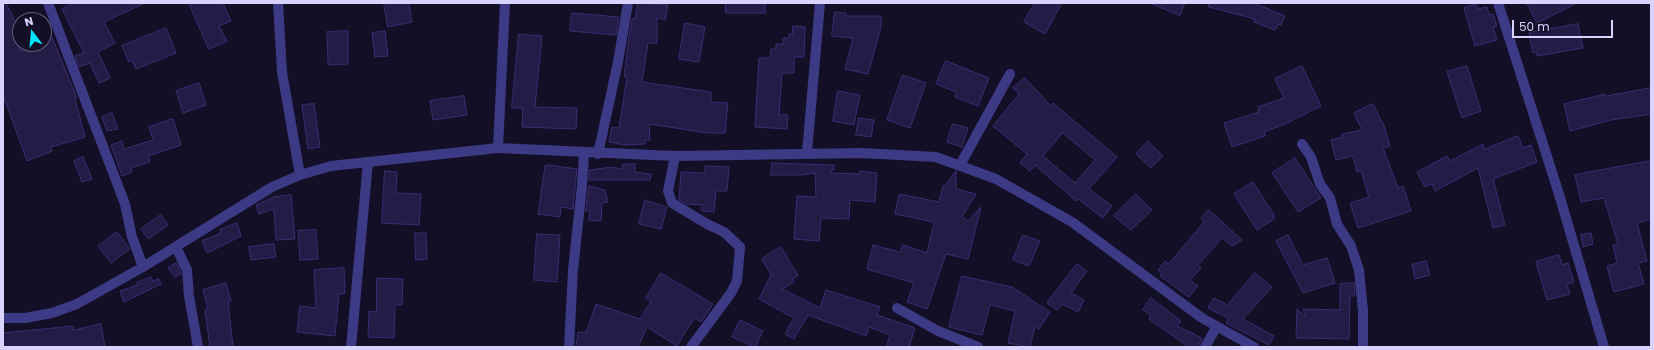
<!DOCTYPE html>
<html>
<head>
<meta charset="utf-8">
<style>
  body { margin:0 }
  #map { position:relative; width:1654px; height:350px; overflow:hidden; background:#130f26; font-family:Poppins,sans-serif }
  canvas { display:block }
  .frame { position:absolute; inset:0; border:4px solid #d9d4ff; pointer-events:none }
  .north { position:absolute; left:12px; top:12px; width:40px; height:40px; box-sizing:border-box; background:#130f26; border:1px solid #625e7d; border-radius:50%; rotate:344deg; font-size:11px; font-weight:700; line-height:16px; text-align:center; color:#d9d4ff }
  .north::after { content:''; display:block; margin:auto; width:14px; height:18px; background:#00e5ff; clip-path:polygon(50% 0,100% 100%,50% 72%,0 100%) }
  .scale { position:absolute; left:1512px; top:20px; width:101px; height:18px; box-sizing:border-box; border:2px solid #d9d4ff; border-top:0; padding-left:5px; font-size:12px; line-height:14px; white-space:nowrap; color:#d9d4ff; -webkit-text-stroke:3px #130f26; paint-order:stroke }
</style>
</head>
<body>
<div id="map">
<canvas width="1654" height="350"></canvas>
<div class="frame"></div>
<div class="north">N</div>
<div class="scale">50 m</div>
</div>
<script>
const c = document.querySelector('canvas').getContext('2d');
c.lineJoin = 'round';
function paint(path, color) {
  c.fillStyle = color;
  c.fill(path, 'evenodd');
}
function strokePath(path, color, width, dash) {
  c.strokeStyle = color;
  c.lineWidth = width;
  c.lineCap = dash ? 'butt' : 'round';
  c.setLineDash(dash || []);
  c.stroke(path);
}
const building = new Path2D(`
  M3,3H6L20,31V51L37,44H44V41L52,37L77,98H75L85,137L51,147L52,151L27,161L3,95Z
  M73,3H145L104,22L115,43L98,52L110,78L99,83L90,63L79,67L75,56L84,53L62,9Z
  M189,3H223L231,21L219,26L227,41L209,49Z
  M384,3H409L412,22L388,27Z
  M638,3L668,5L665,20L657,18V43H648L642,82L711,92V102L728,103L725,133H708L649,124L650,140H645V144L624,145L609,142L612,127L619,128L627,77H624L629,37L632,19H635Z
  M726,3H765V13H726Z
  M1035,3H1062L1045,34L1024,22Z
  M1150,3H1185L1180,15Z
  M1209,3H1254L1285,16L1281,25L1278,24L1275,30L1254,22L1255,19L1209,7Z
  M1527,3H1577L1537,23Z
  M1476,4L1478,9L1487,7L1489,15L1493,14L1497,26L1493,27L1497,40L1475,46L1464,8Z
  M835,12L846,13V16H881V27L868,74L845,69L853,38L832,36Z
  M572,13L619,17L616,35L570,31Z
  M685,23L705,27L699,62L679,59Z
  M1578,24L1583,48L1537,56V52L1533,53L1529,33Z
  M793,26L805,27L804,57H794V73H782L779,115H788L787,129L755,127L759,58H770L771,49H776V44H783V38H789V34H792Z
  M166,28L176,53L136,69L132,60L129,62L122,46Z
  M348,31V64L328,65L327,32Z
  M385,31L388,56L375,57L372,33Z
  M519,34L542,36L535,107L577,108L576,129L522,127L523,108H512Z
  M946,61L989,78L978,106L955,97L956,92L936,84Z
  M1302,66L1321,106L1285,124L1264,132L1265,136L1232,147L1224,123L1259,112L1258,107L1284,98L1275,79Z
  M1467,66L1481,111L1462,118L1447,72Z
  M903,75L926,83L910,128L887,120Z
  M1025,78L1051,106L1053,103L1117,157L1089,189L1112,206L1103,218L1078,199L1076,201L1035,165L1030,171L1020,163L1027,154L993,126L1019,94L1013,88ZM1063,133L1095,160L1075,183L1043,156Z
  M199,83L206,105L183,113L176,91Z
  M1651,88V114L1611,120L1570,131L1564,104L1605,94V96Z
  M838,91L860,95L854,125L833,121Z
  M464,96L467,115L433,120L430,101Z
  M314,104L320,147L308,149L302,105Z
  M1373,104L1384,126L1390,146L1383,148L1398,188L1403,186L1411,211L1358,228L1350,203L1369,197L1361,171L1357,172L1353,156L1336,160L1331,140L1343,137L1342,134L1362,130L1354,113Z
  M112,113L118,129L107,131L102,117Z
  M859,118L874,120L871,137L856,135Z
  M173,119L181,145L148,156L150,162L131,168L132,172L122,176L111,145L122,141L124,149L153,140L149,127Z
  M953,124L968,128L962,147L947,142Z
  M1518,136L1523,148L1531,145L1537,162L1493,179L1505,225L1493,228L1478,168L1435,191L1432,184L1425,187L1417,172L1447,156L1450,161L1483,144L1484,149Z
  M1148,141L1163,156L1151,168L1136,154Z
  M83,157L92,179L82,182L74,161Z
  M1295,158L1321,198L1298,212L1272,173Z
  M1651,161V219L1637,223L1647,261L1638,263L1644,284L1614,292L1607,266L1617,263L1613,245L1618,244L1604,198L1581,202L1575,175Z
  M772,163L834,165V170H831V173L860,174V171L877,173L875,202L850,200L849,219L821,218L819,241L794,239L797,196L816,197L815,173L802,175H771Z
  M635,164V172L651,174L650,180H589V170L612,167L622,169V165Z
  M549,165L577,169L573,209L561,207L560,217L538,214L545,166Z
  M705,166L729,167L727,191H716L714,212L702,211V205L686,204L679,200L681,172L705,173Z
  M385,171L397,172L396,193L421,194L419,225L382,223Z
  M956,171V189L976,194L962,217L968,221L981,207L968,259L946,254L927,309L907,302L914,283L867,269L873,245L900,252L903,245L927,253L934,222L895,214L899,194L939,202L943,186H945Z
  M1253,182L1274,215V219L1257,230L1234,194Z
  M589,186L605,190L608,202L602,203L601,221L589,220L590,211H586Z
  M1136,194L1152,210L1131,230L1114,216Z
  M291,195L295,239L276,240L274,209L259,214L256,205L274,197Z
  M645,200L667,207L661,229L639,224Z
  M1209,210L1242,240L1232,246L1222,238L1198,265L1201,268L1190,280L1198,286L1189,297L1160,276L1162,273L1158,270L1165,261L1169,264L1204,222L1201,219Z
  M161,215L168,225L148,239L141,229Z
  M237,223L241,236L207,253L202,241L221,233L220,230Z
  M316,230L318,259L300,260L298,231Z
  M117,232L130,249L111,263L98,246Z
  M415,233H426L427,259L416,260Z
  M1591,233L1593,244L1583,247L1581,235Z
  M537,234L560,235L557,282L534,280Z
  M1023,235L1040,241L1029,266L1013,260Z
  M1288,235L1303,265L1327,258L1335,283L1303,293L1276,241Z
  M274,244L276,257L251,260L249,247Z
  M781,247L798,276L792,279L794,282L782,289L820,308L826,290L880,307L877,315L915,328L909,347H886L890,335L869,327L866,336L808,315L794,339L785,334L794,318L759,299L771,275L762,259Z
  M1559,255L1562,265L1568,263L1574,282L1567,284L1570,294L1547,300L1536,262Z
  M1426,261L1430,275L1415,279L1412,265Z
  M177,263L181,274L175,277L168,268Z
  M1077,264L1087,271L1071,293L1084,300L1078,312L1062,304L1057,310L1047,303Z
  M344,268L345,293L339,294L335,336L297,332L300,306L316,308L314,270Z
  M661,273L713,304L701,322L694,318L677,346L647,327L638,347H576L578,332L586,333L596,304L640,319L651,301L646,298Z
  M1255,273L1272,287L1243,319L1274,336L1269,345L1226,323L1228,318L1208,308L1214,298L1227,305Z
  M962,276L1012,287L1050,312L1039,329L1035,326L1030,347L1008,343L1015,311L990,305L982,335L949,327Z
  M151,277L153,281L159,279L161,284L124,302L120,291L138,285L137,283Z
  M377,278L403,279L402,305H395L394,338L368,337L369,311L376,312Z
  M226,283L231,301L228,302L233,347H210L205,310L208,309L203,290Z
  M1354,283L1355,296H1350L1349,339L1296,338L1297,309L1306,317L1303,309L1340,310V284Z
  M1151,298L1181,321L1177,326L1202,338L1198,347H1189L1149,319L1151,315L1143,310Z
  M740,320L763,331L755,347L732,337Z
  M101,324L105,347H3V333L73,326V330Z`);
const minor = new Path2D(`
  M48,3L125,204L132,237L143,267
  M278,3L282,72L300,175
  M1498,3L1558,191L1604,347
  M1302,144L1311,157L1320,184L1330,198L1337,224L1351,246L1359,270L1363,311V347
  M498,148L505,3
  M807,152L820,3
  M598,154L618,62L628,3
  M675,156L668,191L672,203L707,224L724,232L740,247L737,281L731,293L691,347
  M960,165L1010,74
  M176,247L187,270L189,296L198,347
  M897,308L938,331L978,347
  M3,318H25L52,313L77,304L143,267L272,187L300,175L331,166L498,148L675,156L862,153L936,157L996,179L1072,222L1202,318L1254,347
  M351,347L368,162
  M569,347L573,270L582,186L584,153
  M1205,347L1217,326`);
paint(building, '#241b47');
strokePath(building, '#3b2d73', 1);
strokePath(minor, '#3d3a85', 10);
</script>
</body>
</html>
